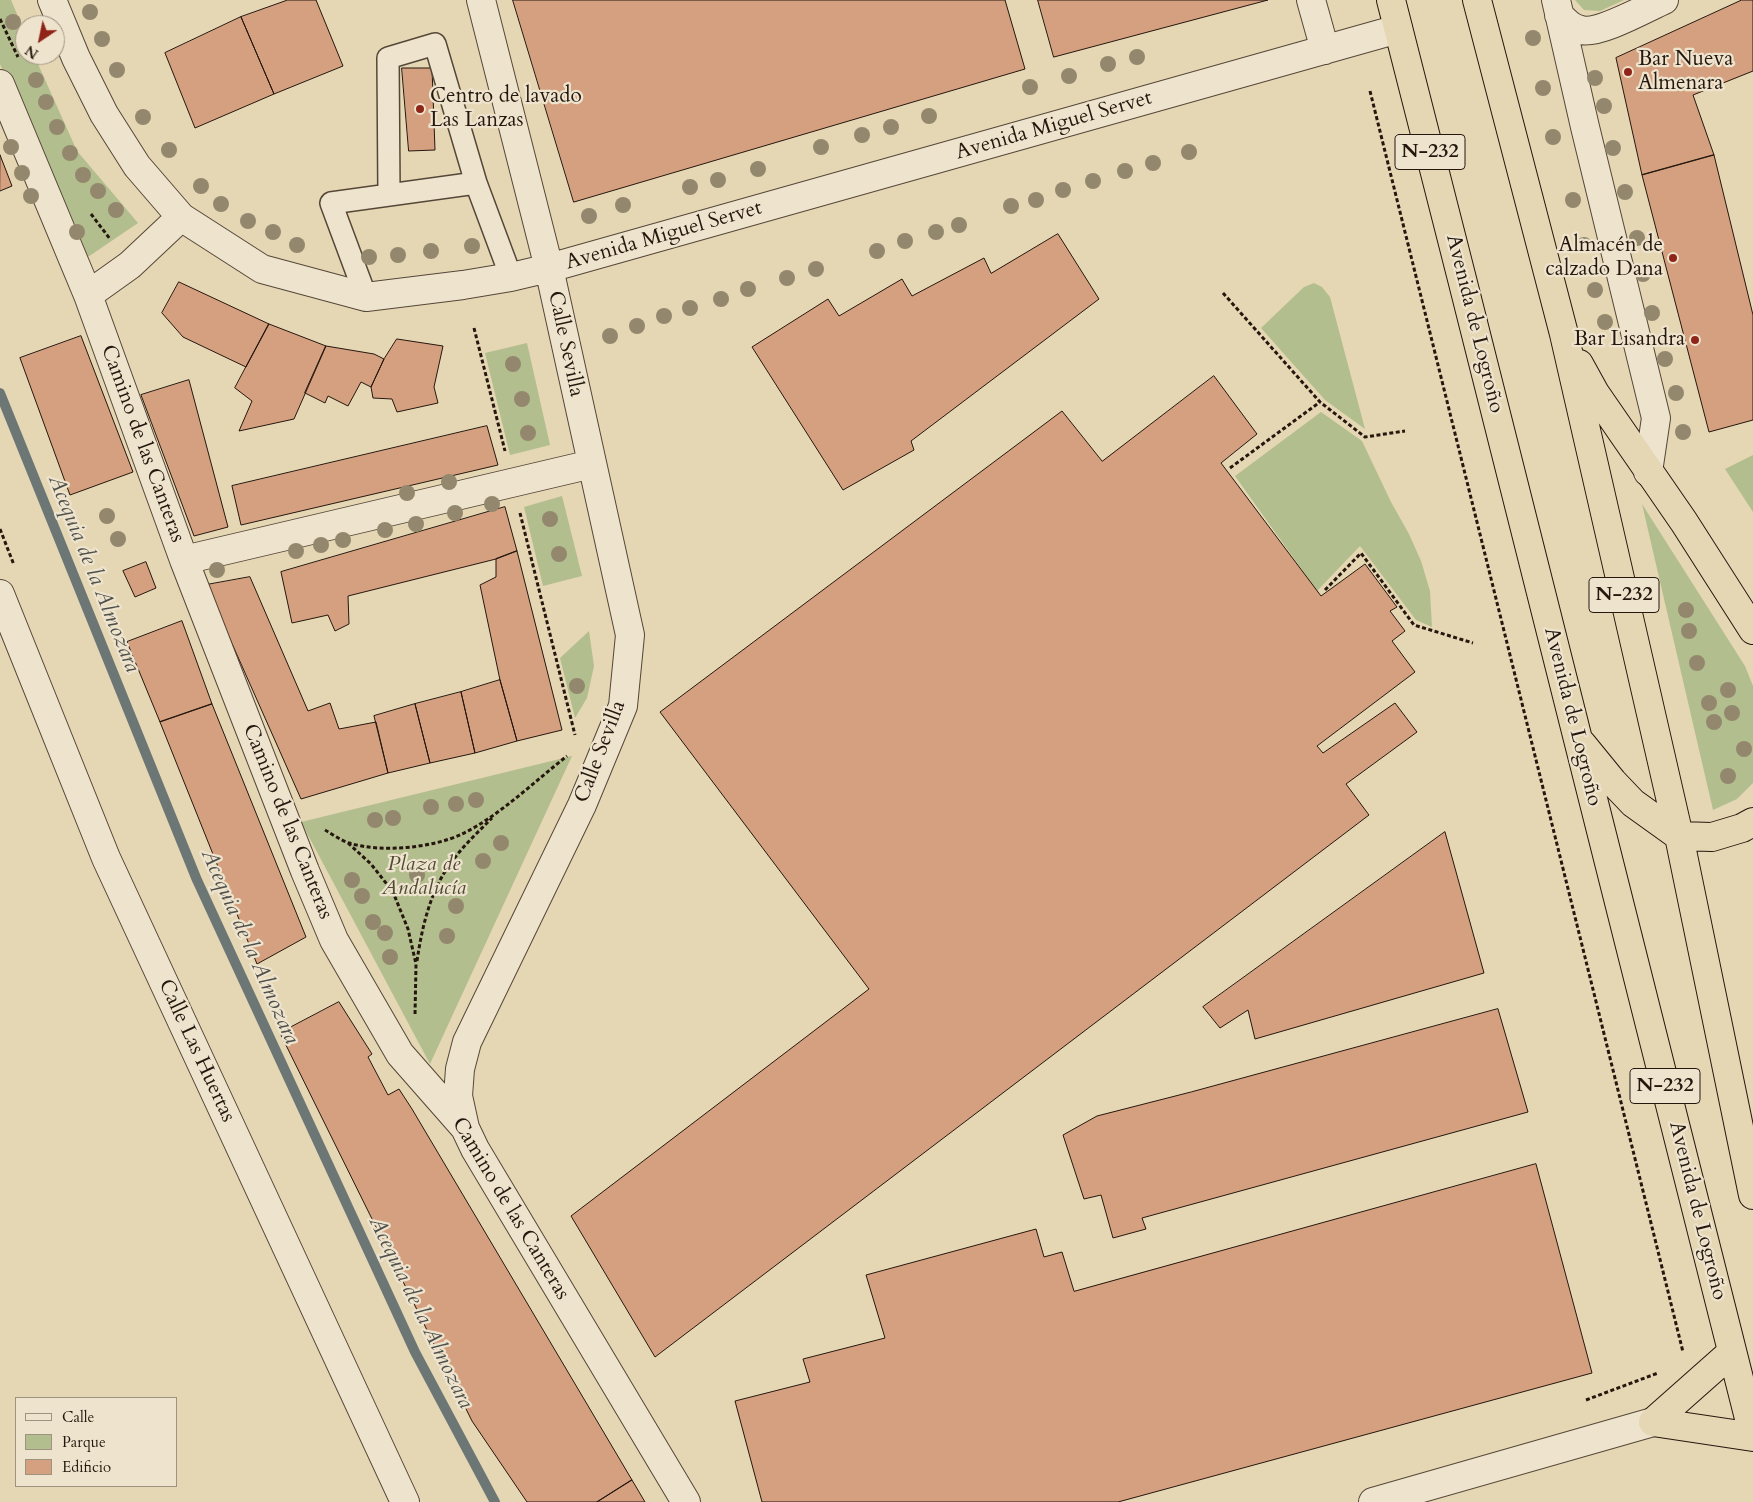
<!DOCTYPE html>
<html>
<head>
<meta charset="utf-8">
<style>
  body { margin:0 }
  #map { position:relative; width:1753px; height:1502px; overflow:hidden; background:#e5d6b4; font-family:Cardo,serif }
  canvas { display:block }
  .legend { position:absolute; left:15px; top:1397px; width:162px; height:90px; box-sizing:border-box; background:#eee4ce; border:1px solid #9e9281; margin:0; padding:6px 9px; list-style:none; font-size:15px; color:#25170e }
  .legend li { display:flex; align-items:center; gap:10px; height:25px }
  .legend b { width:25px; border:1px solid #9e9281 }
  .north { position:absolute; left:15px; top:15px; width:50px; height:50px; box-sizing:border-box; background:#eee4ce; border:1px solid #9e9281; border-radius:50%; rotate:214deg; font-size:14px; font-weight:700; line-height:20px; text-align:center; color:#25170e }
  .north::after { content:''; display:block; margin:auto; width:18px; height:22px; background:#8f2418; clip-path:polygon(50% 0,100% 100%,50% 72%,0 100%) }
</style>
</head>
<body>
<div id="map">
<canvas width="1753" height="1502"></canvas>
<ul class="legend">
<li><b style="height:6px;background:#eee4ce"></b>Calle</li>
<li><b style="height:14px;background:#b3be8e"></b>Parque</li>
<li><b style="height:14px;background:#d4a07f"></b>Edificio</li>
</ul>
<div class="north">N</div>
</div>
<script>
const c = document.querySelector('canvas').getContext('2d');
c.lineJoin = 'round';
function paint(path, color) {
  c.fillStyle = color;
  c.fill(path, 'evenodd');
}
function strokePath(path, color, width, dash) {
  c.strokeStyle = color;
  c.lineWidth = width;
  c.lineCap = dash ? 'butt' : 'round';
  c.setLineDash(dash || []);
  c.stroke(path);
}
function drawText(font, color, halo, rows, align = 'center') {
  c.font = font + ' Cardo,serif';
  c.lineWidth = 4.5;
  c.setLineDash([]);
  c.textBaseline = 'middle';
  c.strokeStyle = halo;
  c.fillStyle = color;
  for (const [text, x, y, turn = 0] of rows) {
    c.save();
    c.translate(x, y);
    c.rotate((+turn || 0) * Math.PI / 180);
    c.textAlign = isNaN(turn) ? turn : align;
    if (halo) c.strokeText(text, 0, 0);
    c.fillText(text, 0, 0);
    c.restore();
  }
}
const green = new Path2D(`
  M0,0H11L25,33V55H34L77,151L138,223L82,261L0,64Z
  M1575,0H1624L1600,11L1584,10Z
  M1314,283L1322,287L1330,297L1365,429L1325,400L1261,328L1304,287Z
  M527,343L550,445L510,455L485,353Z
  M1321,412L1362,441L1391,502L1409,534L1421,561L1430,591L1432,627L1416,620L1360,546L1317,591L1235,476Z
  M1753,455V512L1725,469Z
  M562,496L582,576L543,586L524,507Z
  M1642,504L1745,666L1753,686V783L1737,799L1713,810Z
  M589,631L594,666L587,698L575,718L560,658Z
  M572,756L430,1064L301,822Z`);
const stream = new Path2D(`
  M0,393L197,880L415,1352L495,1502`);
const building = new Path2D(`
  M288,0H316L343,66L274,94L241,17Z
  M513,0H1005L1025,69L574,202Z
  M1038,0H1268L1054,57Z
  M1742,0H1753V71L1693,95L1714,155L1642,175L1616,58Z
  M241,17L274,94L195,128L165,53Z
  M402,68H432L435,150L409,151Z
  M0,155L12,186L0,191Z
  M1714,155L1753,315V420L1709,432L1642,175Z
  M1058,234L1099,299L911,441L914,450L843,490L752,347L828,299L839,316L902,279L912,296L984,258L991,273Z
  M179,282L269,324L246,367L183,337L162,313Z
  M269,324L326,346L294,419L239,431L252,401L235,388Z
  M81,336L133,472L70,495L20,358Z
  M397,339L443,346L434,387L438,403L397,412L392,399L373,398L371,387L384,359Z
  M326,346L374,354L384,359L371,387L361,382L348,406L328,396L325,403L305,393Z
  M1214,376L1257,434L1221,463L1321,596L1365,564L1397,607L1390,611L1405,631L1392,641L1415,672L1317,746L1323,753L1395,703L1417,732L1346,784L1369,815L655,1357L571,1216L869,989L660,712L1062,411L1102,461Z
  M189,380L228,527L194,536L141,395Z
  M487,426L498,465L241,525L232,486Z
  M505,507L517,551L496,559L348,596L349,624L335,631L328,615L292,623L281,572Z
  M517,551L562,730L517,741L500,680L480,585L496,577V559Z
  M146,562L156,588L135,597L123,571Z
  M250,577L308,711L330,703L339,729L376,722L388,773L301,799L206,585Z
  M182,621L212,704L160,722L127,642Z
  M500,680L517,741L475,753L461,692Z
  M461,692L475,753L430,763L415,704Z
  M212,704L306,937L257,964L160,722Z
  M415,704L430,763L388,773L374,716Z
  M1445,832L1484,973L1255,1039L1248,1010L1220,1028L1203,1007Z
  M339,1002L372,1054L368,1057L388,1095L399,1089L412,1109L632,1480L597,1502H527L472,1421L280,1033Z
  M1498,1009L1528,1112L1142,1218L1146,1229L1113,1238L1101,1195L1084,1199L1063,1135L1097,1116L1191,1092Z
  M1536,1164L1592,1373L1118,1502H762L735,1401L810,1382L803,1359L885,1338L866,1275L1036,1229L1044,1257L1062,1252L1074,1291Z
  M632,1480L645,1502H597Z`);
const path = new Path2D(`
  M0,19L18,57
  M1370,91L1683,1352
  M91,214L110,239
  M1223,293L1320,402L1365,437L1405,431
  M474,328L505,451
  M1230,468L1320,402
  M520,513L575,735
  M0,529L14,565
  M1325,590L1361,553L1414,625L1473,643
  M325,830C332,834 340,840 349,843C380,853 433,848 462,834C498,817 535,781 567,756
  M348,843L371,864L393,892L408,929L416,964L415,1015
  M417,961C422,927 430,892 450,864C462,847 478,832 492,818
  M1586,1400L1658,1373`);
const lane = new Path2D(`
  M389,195L388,58L435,44L476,183
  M366,297L331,203L476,183L511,277`);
const street = new Path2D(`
  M52,0L76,58L104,114L137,166L181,217L262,269L366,297L463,285L511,277L549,268L1398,29
  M1311,0L1325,50
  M1556,0L1585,127L1656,418L1648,472
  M1559,15C1566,22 1571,28 1581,30C1598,35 1646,8 1664,0
  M0,84L88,295L184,560L305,871L334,940L400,1054L465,1128L475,1149L686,1502
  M88,295L130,265L181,217
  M184,560L592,464
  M0,594L106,858L405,1502
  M465,1128L458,1096L460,1069L467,1042L582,805L623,706L630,635L549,268L481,0
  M1373,1502L1653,1422`);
const highway = new Path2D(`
  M1391,0L1461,275L1753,1434
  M1477,0L1564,334L1679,836L1753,1195
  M1579,364L1595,393L1684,522L1753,630
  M1582,744L1613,782L1633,803L1679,836L1712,837L1742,828L1753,822
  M1653,1422L1732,1352
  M1653,1422L1753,1437`);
const trees = [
  [90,12],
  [13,22],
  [1533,38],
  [102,39],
  [1137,57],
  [1108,64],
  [117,70],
  [1069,76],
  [1595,78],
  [36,80],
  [1030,87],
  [1543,88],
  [46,102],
  [1604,106],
  [929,116],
  [143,117],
  [57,127],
  [891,127],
  [862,135],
  [1553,137],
  [11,147],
  [821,147],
  [1613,148],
  [169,150],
  [1189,152],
  [70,153],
  [1153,163],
  [758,169],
  [1125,171],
  [22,173],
  [83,175],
  [718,180],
  [1093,181],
  [201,186],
  [690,187],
  [1063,190],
  [98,191],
  [1625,192],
  [31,196],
  [1036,200],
  [1573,200],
  [221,204],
  [623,205],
  [1011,206],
  [116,210],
  [589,216],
  [248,221],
  [959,225],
  [77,232],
  [273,232],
  [936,232],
  [1637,238],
  [905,241],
  [297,245],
  [1584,245],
  [472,246],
  [431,251],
  [877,251],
  [398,255],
  [369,257],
  [816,269],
  [1643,274],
  [787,278],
  [748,289],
  [1595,290],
  [721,299],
  [690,308],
  [1652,313],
  [664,316],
  [1605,322],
  [637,326],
  [610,336],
  [1665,359],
  [513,364],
  [1676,393],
  [522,399],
  [1683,432],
  [528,433],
  [449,482],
  [407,493],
  [492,504],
  [455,513],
  [107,516],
  [550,519],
  [416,524],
  [385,530],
  [118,539],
  [343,540],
  [321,545],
  [296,551],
  [559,554],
  [217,570],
  [1686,610],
  [1689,631],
  [1697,663],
  [577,686],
  [1728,690],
  [1709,703],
  [1732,713],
  [1714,722],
  [1744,749],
  [1728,776],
  [476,800],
  [456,804],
  [431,807],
  [393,818],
  [375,820],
  [501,843],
  [483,861],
  [417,875],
  [352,880],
  [362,896],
  [456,906],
  [373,922],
  [385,933],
  [447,936],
  [390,957]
];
const markers = [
  [1628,72,5,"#8f2418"],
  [420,109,5,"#8f2418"],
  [1673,258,5,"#8f2418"],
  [1695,340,5,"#8f2418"]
];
const shields = [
  [1430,152,70],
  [1624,595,70],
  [1665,1086,70]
];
const shieldNames = [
  ["N-232",1430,152],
  ["N-232",1624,595],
  ["N-232",1665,1086]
];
const poiNames = [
  ["Bar Nueva",1638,60],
  ["Almenara",1638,84],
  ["Centro de lavado",430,97],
  ["Las Lanzas",430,121],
  ["Almacén de",1663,246,"right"],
  ["calzado Dana",1663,270,"right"],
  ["Bar Lisandra",1685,340,"right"]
];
const streetNames = [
  ["Avenida Miguel Servet",1054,126,-16],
  ["Avenida Miguel Servet",664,236,-16],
  ["Avenida de Logroño",1474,324,76],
  ["Calle Sevilla",565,344,78],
  ["Camino de las Canteras",142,444,70],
  ["Avenida de Logroño",1572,717,76],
  ["Calle Sevilla",601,752,-69],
  ["Camino de las Canteras",287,822,68],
  ["Calle Las Huertas",196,1051,65],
  ["Camino de las Canteras",510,1209,59],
  ["Avenida de Logroño",1697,1211,76]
];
const parkNames = [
  ["Plaza de",424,865],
  ["Andalucía",424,889]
];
const waterNames = [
  ["Acequia de la Almozara",93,574,68],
  ["Acequia de la Almozara",249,947,66],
  ["Acequia de la Almozara",420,1313,64]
];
paint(green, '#b3be8e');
strokePath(stream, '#6c7675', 10);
paint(building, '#d4a07f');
strokePath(building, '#25170e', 1);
strokePath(lane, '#554738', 24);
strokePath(street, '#554738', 30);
strokePath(highway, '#25170e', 30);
strokePath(path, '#25170e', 3, [4, 2.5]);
strokePath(lane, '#eee4ce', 21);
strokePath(street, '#eee4ce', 28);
strokePath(highway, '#e5d6b4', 28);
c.fillStyle = '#93886e';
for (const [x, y] of trees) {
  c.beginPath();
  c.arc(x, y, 8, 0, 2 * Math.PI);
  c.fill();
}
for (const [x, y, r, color] of markers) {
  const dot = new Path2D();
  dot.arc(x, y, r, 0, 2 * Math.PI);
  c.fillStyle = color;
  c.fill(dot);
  strokePath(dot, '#eee4ce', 2);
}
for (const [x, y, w] of shields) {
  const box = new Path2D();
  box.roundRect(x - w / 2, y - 17.5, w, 35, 4);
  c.fillStyle = '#eee4ce';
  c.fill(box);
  strokePath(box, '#25170e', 1);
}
drawText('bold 20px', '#25170e', null, shieldNames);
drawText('21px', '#25170e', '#eee4ce', poiNames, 'left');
drawText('21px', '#25170e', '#eee4ce', streetNames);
drawText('italic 21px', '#504934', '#eee4ce', parkNames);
drawText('italic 22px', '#4f4f4a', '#eee4ce', waterNames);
</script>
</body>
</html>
